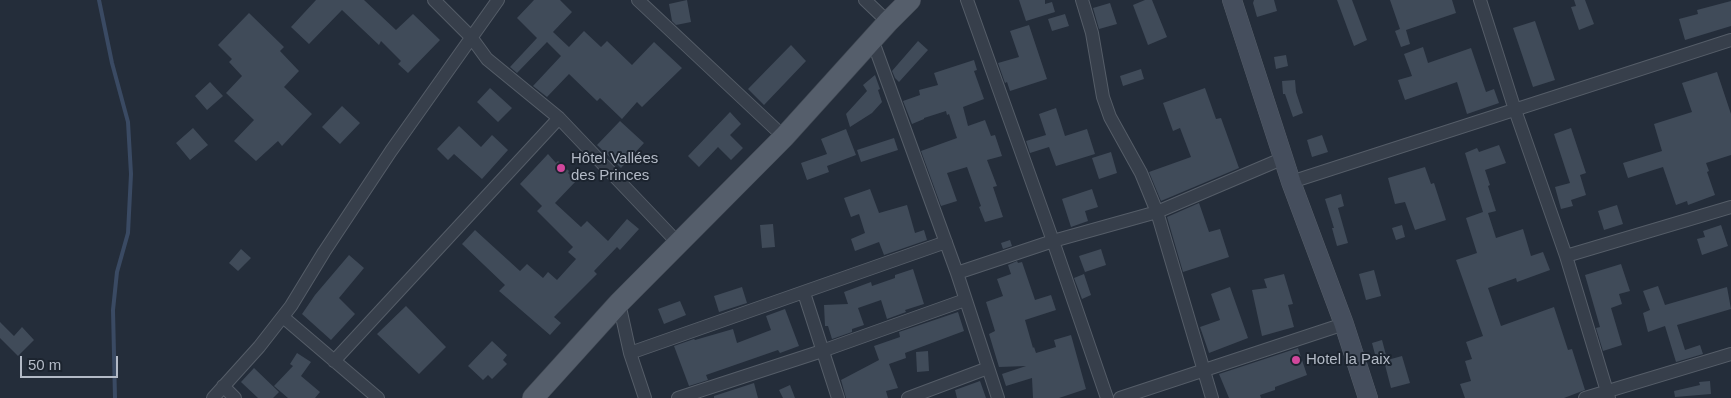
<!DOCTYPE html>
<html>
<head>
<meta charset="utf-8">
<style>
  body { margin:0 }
  #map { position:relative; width:1731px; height:398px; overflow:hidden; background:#242d3a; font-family:Arial,sans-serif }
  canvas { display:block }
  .scale { position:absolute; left:20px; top:356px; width:98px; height:22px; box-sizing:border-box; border:2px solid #b3bac6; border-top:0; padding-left:6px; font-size:15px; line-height:18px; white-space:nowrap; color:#b3bac6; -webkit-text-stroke:4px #1c242f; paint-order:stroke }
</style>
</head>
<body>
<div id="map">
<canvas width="1731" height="398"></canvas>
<div class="scale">50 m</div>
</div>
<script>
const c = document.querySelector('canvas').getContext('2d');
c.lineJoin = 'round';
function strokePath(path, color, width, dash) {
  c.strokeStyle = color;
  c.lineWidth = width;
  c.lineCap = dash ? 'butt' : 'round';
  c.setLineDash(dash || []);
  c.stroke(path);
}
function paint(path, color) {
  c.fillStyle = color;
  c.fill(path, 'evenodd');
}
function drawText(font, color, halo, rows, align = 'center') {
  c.font = font + ' Arial,sans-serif';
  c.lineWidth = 4;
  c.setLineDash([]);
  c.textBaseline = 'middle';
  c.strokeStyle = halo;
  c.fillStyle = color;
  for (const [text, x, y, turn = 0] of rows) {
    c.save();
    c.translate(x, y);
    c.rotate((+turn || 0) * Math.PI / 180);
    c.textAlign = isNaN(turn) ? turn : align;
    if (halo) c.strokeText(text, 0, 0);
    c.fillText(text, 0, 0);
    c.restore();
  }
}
const stream = new Path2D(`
  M99,0L112,63L128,122L131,174L128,233L117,272L113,310L115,398`);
const building = new Path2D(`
  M316,0H364L396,30L413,14L440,40L408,73L398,64L401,61L381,41L379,45L342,10L309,44L291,27Z
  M534,0H560L572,12L553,32L569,47L584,31L601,47L607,41L632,65L654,42L682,68L642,107L637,102L622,119L600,98L597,101L569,74L547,97L533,86L561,56L547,42L517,73L510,67L537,38L517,18Z
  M687,0L691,22L676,25L672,21L669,4Z
  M1019,0H1045V4L1052,2L1055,12L1026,21Z
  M1145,0H1152L1167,37L1148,45L1133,5Z
  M1254,0H1274L1277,11L1257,17L1253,3Z
  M1337,0H1352L1367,40L1354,46Z
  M1390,0H1452L1456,13L1406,30L1410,44L1401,47L1395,31L1400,29Z
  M1574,0H1585L1594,24L1579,30L1571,7L1576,6Z
  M1731,1V26L1685,40L1679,19L1698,14L1697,10Z
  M1110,3L1117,24L1099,29L1093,8Z
  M249,13L284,47L280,51L299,71L284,87L312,114L282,146L278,141L256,161L234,141L254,120L226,93L242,76L229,62L232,59L218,45Z
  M1065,14L1069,26L1052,31L1048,19Z
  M1535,21L1555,80L1533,87L1513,28Z
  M1029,25L1047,79L1010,91L1007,82L1005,83L998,63L1019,57L1010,31Z
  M918,41L928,50L899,82L895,78L892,71Z
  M791,45L806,61L764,105L748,89Z
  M1423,47L1428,63L1471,48L1486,92L1494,89L1499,103L1467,114L1457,82L1405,100L1398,80L1412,76L1404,54Z
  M1286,55L1288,66L1276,69L1274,57Z
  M974,60L977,70L974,71L984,99L963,107L968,126L985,120L991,136L995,135L1002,156L987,160L997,186L993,187L1003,217L985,222L979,207L981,206L967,167L947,173L957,201L941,206L921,151L957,138L949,114L947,115L946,111L924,118V119L912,124L903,101L920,95L919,90L938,85L934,73Z
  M1141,69L1144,79L1123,86L1120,76Z
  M1717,72L1731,114V155L1706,163L1709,171L1707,172L1715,195L1688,205L1687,201L1676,205L1663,167L1628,178L1623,163L1662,151L1654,124L1692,112L1682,83Z
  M875,75L880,89L878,90L882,102L872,113L850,127L846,114L867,91L863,85Z
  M1295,80L1296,92L1303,113L1293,117L1285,94H1283L1282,81Z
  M210,82L223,96L207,110L195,96Z
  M490,88L512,108L498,122L477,102Z
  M1205,88L1216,119L1221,118L1239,168L1161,201L1149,172L1191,157L1180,128L1173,131L1163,103Z
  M342,106L360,123L340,144L322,127Z
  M1056,108L1065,136L1087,129L1095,154L1056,166L1049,147L1030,153L1026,141L1046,135L1039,114Z
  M730,112L741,124L730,135L743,148L731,160L718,147L699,167L688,156Z
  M620,121L644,143L621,168L597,145Z
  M459,126L481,147L492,135L508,150L482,179L454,154L448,160L437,149Z
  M193,128L208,145L190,160L176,143Z
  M1571,128L1586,173L1580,175L1586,195L1571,200L1573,206L1561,209L1555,187L1570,183L1554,134Z
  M846,129L856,155L827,166L829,172L807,180L801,163L827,154L821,139Z
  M1322,135L1328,152L1312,157L1307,140Z
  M894,138L898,150L861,162L857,150Z
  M1499,145L1506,163L1485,170L1490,185L1488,186L1496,211L1488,213L1496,238L1523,229L1531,256L1543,252L1550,270L1517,282L1516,278L1488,288L1501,326L1554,307L1568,350L1572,349L1585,390L1564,398H1465L1460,384L1471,381L1465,361L1472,359L1466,342L1483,336L1456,260L1477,253L1466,218L1483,212L1465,153L1477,148L1479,152Z
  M1111,152L1117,173L1099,179L1092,158Z
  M548,154L556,163L558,161L569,171L568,173L576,181L555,203L581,227L587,221L608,241L627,219L639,229L620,250L617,247L594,271L597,274L554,317L561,323L550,335L499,291L505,285L462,244L475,230L520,271L527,264L543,278L548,272L557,280L576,259L568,252L573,247L537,211L542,206L520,184Z
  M1425,167L1431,184L1434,183L1446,220L1415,230L1405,202L1395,204L1388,178Z
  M870,189L879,213L907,205L915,233L924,230L927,240L884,255L879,242L855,251L851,239L865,233L859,214L851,217L844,198Z
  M1092,189L1098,207L1085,211L1088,221L1071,227L1062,199Z
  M1341,194L1344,206L1338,208L1348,243L1337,246L1332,228H1334L1325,199Z
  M1199,203L1209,232L1220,229L1229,257L1183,272L1167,217Z
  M1617,205L1623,224L1604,230L1598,211Z
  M773,224L775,247L762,248L760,225Z
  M1402,225L1405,237L1396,240L1392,228Z
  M1721,225L1728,246L1702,255L1697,239L1705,237L1703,231Z
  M1010,240L1012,246L1003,249L1001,243Z
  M241,249L251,258L238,271L229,263Z
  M1101,249L1106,265L1085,272L1079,256Z
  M349,255L364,268L339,298L355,314L331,340L302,314L315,295Z
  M1017,261L1018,263L1022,262L1035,300L1051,295L1056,310L1025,320L1033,348L1034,347L1036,353L1056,347L1054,340L1071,335L1086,389L1059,398H1033L1032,378L1006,386L1002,374L1026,366L999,367L989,334L995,331L986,302L1003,296L997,279L1011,274L1008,265Z
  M1621,264L1630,291L1619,294L1622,304L1611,308L1622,345L1603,351L1596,328L1600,327L1585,275Z
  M913,269L924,304L905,310L906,312L887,319L881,300L858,308L864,325L852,329V332L832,339L828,326H825L824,305L848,304L844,292L871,282L872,286L895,278V275Z
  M1374,270L1381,296L1366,300L1359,274Z
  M1084,274L1091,295L1082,299L1074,278Z
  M1284,274L1293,304L1288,305L1294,327L1262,336L1252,290L1267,288L1264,279Z
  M1658,286L1665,305L1727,287L1731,309L1677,325L1685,350L1700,345L1703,354L1676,362L1665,326L1648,332L1643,313L1650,310L1643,291Z
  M742,287L747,303L719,312L714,296Z
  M1230,287L1248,338L1209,353L1200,327L1220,320L1211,294Z
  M680,301L686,315L664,324L658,309Z
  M406,306L446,347L419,374L377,334Z
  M785,309L799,346L780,353L778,350L706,375L708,380L689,386L674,346L694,339L695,340L733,329L737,343L771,330L766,316Z
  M958,312L964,331L905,353L906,358L889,364L898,388L886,391L888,398H846L841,380L879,360L874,346L900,337L899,332Z
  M0,322L14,336L22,327L34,340L18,356L0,338Z
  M1382,340L1386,355L1376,358L1372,343Z
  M492,341L507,355L503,360L507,364L492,379L488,375L483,380L468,366Z
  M1298,348L1307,375L1275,387V390L1260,395L1261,398H1229L1219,374Z
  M928,351L929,371L917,372L916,352Z
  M297,353L311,362L301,376L320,392L315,398H288L274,386L293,366L290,364Z
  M1402,356L1410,383L1391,388L1384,361Z
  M254,368L279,392L273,398H258L241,382Z
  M980,381L986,398H957L955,390Z
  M1710,381L1711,394L1675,397L1674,391L1700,385L1699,382Z
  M754,383L758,398H714V396Z
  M790,385L795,398H783L779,390Z`);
const street = new Path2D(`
  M434,0L471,37L487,59L559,118L678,243
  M638,0L784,137
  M865,0L888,22
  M967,0L1053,241L1107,398
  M1082,0L1092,33L1103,97L1110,117L1141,173L1157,212L1212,398
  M1480,0L1515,110L1566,256L1609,398
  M872,39L957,273L998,398
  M1291,182L1731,40
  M1566,256L1731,207
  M957,273L1053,241L1157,212L1284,158
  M804,293L838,398
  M619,303L630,353L645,398
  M283,317L378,398
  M630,353L946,242
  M334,361L559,118
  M223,386L235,398
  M213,398L259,347L291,306L324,252L391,151L498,0
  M678,398L822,351L965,300
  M908,398L988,368
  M1120,398L1344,324
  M1585,398L1731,354`);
const secondary = new Path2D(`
  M1232,0L1291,182L1344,324L1368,398`);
const primary = new Path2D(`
  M533,398L619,303L784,137L888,22L910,0`);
const markers = [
  [561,168,5,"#d1479c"],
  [1296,360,5,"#d1479c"]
];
const poiNames = [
  ["Hôtel Vallées",571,159],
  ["des Princes",571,176],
  ["Hotel la Paix",1306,360]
];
strokePath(stream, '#3a4a63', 4);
paint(building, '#404b59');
strokePath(street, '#555d68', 14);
strokePath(secondary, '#555d68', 20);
strokePath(primary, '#404853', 22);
strokePath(street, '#373f4b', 12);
strokePath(secondary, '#454e5d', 19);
strokePath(primary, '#555e6b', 21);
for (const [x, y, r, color] of markers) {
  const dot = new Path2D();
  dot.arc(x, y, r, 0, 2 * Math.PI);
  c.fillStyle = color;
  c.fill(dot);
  strokePath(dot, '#1c242f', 2);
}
drawText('15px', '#b3bac6', '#1c242f', poiNames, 'left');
</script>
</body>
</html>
